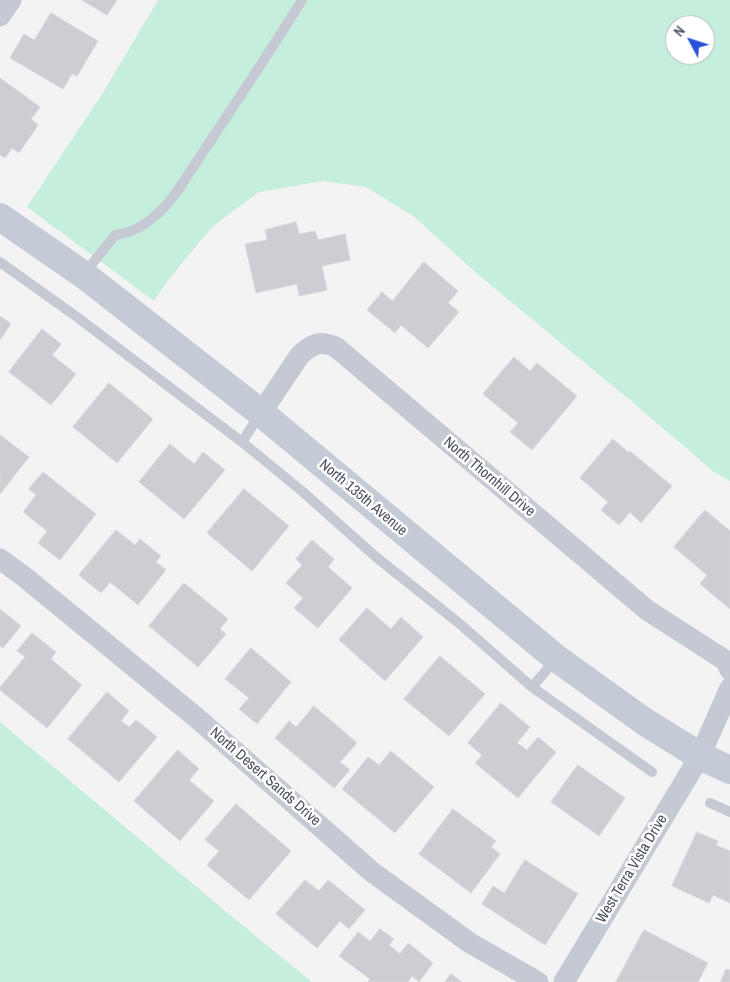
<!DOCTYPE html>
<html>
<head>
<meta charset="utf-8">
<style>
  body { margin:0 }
  #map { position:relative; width:730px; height:982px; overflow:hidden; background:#f4f3f3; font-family:"Archivo Narrow",sans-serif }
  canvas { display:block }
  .north { position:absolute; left:665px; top:15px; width:50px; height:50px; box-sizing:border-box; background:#fff; border:1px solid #b7b9bf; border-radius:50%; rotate:310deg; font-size:14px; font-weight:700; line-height:20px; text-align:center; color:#4b515f }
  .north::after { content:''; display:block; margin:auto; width:18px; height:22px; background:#2751da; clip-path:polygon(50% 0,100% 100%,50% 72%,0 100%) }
</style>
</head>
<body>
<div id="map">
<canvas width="730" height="982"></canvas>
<div class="north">N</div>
</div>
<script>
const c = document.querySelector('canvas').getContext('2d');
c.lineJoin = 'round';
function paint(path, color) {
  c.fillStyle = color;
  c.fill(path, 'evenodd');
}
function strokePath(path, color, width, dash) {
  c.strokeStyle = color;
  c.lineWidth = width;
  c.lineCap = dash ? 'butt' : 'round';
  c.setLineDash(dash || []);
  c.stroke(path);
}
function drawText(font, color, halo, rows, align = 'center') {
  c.font = font + ' "Archivo Narrow",sans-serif';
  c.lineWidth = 5;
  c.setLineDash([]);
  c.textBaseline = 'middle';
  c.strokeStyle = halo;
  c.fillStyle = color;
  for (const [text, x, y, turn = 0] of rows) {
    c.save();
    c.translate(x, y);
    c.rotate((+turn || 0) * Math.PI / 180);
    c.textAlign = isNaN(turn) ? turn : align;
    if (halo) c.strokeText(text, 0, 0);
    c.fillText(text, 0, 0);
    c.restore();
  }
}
const green = new Path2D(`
  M158,0H730V481L714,472L631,401L481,277L413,216L366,187L323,181L259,192L212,227L169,279L154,301L27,207L104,91ZM675,25H705V55H675Z
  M0,722L230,915L312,982H0Z`);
const building = new Path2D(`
  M82,0H117L107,15Z
  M51,13L98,41L77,76L72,74L63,89L10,58L24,34L34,40Z
  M0,78L40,107L31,119L38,125L19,153L12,148L5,158L0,155Z
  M296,222L299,234L315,231L318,240L345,234L350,260L322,266L327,290L299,296L297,284L256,293L245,244L267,240L265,230Z
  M424,262L458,291L448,303L459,312L428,348L401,325L395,333L367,310L382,292L392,301Z
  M0,316L11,324L0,340Z
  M42,329L61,344L52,355L76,374L51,405L9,372Z
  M514,357L530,371L537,363L577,396L532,450L510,432L518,423L483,394Z
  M109,383L153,419L117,463L73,427Z
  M0,435L29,457L0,494Z
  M613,439L629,453L630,451L672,486L641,523L630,512L619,525L601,510L608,502L580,478Z
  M170,444L194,464L203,452L225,470L184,519L139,482Z
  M43,472L96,514L60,560L38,543L47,531L23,512L36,495L29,489Z
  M244,489L289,526L252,571L207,533Z
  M705,510L730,531V609L700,584L707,575L674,547Z
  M116,530L135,545L140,539L161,556L156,562L166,570L138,605L110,582L101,593L79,575Z
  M312,540L334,559L328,567L352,588L318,628L294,608L303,598L286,583L302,565L296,559Z
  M184,583L228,619L220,629L226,634L198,667L149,626Z
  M367,608L391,629L401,617L423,637L385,681L339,640Z
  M0,609L21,626L3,648L0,646Z
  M32,633L56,652L51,659L82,685L47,728L0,690V687L25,657L17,651Z
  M251,648L291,682L257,724L239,709L249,698L225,679Z
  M440,656L485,694L449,736L404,699Z
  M107,692L129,711L121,721L129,727L136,720L157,737L119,782L68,739Z
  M501,703L530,727L517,743L527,750L538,737L556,752L518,798L475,763L482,755L468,743Z
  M314,706L357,743L340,762L350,770L334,788L275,738L289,721L296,727Z
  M178,750L199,769L189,780L214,801L180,841L134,801Z
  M391,751L434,787L395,833L342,789L368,757L379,765Z
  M578,765L625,798L599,836L551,802Z
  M236,804L291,851L249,900L207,865L219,851L205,840Z
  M453,809L496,841L491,847L500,854L471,893L419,854Z
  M697,832L718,841L716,845L730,851V903L713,895L709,903L672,886Z
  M525,860L578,894L545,945L482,904L493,886L504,893Z
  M305,880L319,891L328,880L365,910L349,929L340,921L317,948L276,914Z
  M380,929L394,939L389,945L400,954L408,943L433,963L419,982L412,976L408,982H368L370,979L339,956L358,932L370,941Z
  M644,930L708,963L698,982H616Z
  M726,969L730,970V982H721Z
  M451,974L462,982H445Z`);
const lane = new Path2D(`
  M0,262L77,317L242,442L303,492L376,557L460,624L532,687L652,772
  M84,274L115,235C140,233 162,212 176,193C218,129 262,65 302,0
  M242,442L260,414
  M532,687L556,659
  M710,803L730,812`);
const street = new Path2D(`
  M0,16L11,0
  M261,413L300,355C313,343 321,340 337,348L647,610L726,661L730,670
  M0,559L22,575L198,719L372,872L470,943L538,982
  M564,982L700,756L730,688`);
const secondary = new Path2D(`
  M0,217L84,275L261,413L556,658L645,722L700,756L730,770`);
const streetNames = [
  ["North Thornhill Drive",489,477,40],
  ["North 135th Avenue",363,498,40],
  ["North Desert Sands Drive",265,777,41],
  ["West Terra Vista Drive",632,869,-59]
];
paint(green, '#c5eedd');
paint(building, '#cdced4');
strokePath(building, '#d7d7dd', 1);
strokePath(lane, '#c4c9d3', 10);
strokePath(street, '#c4c9d3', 21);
strokePath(secondary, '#c5cad7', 28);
drawText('15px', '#4b515f', '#fff', streetNames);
</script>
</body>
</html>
